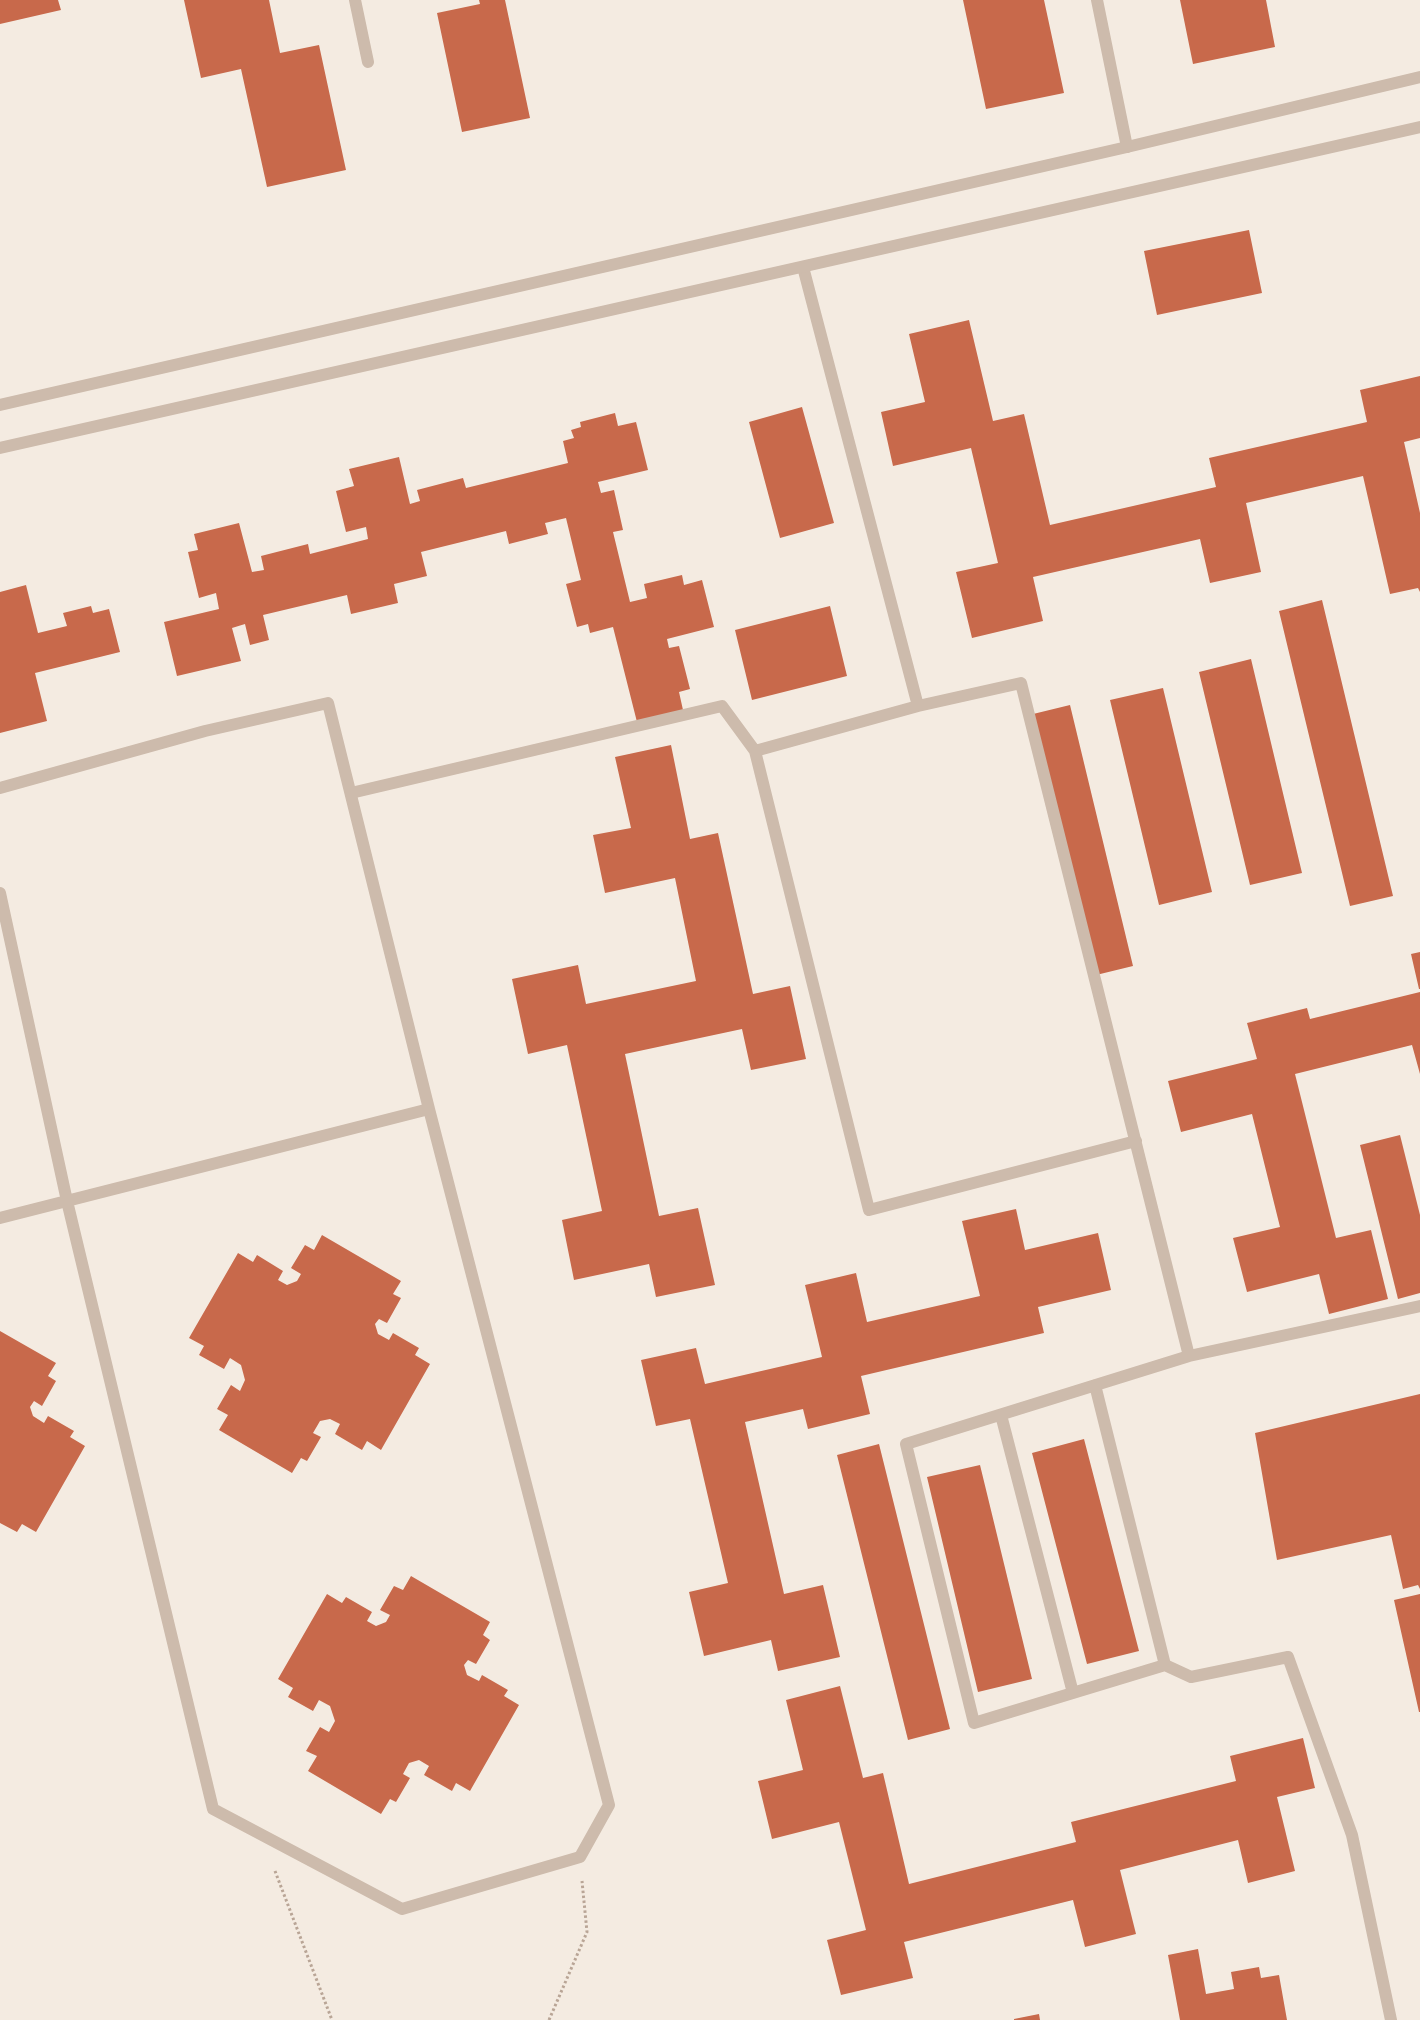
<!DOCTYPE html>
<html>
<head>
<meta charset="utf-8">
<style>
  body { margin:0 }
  canvas { display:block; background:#f4ebe1 }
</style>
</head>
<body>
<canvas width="1420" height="2020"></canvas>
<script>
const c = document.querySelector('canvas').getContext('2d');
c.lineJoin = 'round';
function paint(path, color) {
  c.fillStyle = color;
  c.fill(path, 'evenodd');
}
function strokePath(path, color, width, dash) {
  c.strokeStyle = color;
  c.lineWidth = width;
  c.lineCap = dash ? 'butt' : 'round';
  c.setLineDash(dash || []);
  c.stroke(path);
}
const building = new Path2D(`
  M0,0H58L61,10L0,24Z
  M184,0H269L280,53L319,45L346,170L267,187L241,69L201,78Z
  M479,0H505L530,118L462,132L437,13L480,4Z
  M963,0H1044L1064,93L986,109Z
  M1180,0H1266L1275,47L1193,64Z
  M1249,230L1262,293L1157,315L1144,251Z
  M969,320L993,421L1024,414L1050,525L1216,487L1209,458L1367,422L1360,390L1420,376V438L1404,442L1420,513V592L1418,588L1390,594L1363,476L1246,503L1261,572L1210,583L1200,539L1033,577L1043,621L972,638L956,572L998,563L971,448L893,466L881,412L925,402L909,334Z
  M802,407L834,523L780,538L749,422Z
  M615,413L618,426L636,422L648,470L598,482L601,493L614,490L623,530L613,532L630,602L647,598L644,584L682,575L684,585L702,580L714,627L667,639L669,648L679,646L690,689L679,692L683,710L637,722L613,627L590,633L588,624L577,627L566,584L581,580L566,518L545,523L548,534L509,544L506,531L421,552L427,576L394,584L398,603L351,614L347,595L263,615L269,640L250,645L245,624L232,628L241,661L177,676L164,622L219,609L216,593L199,598L188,552L198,550L194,534L239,523L252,572L264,570L261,556L308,544L310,554L368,539L366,527L346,532L336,491L354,486L349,469L399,457L410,504L420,501L417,490L463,478L466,488L568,463L563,441L574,438L571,430L581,427L580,422Z
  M26,585L38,633L67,626L63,613L91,606L93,613L109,609L120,652L35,673L47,721L0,733V592Z
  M1322,600L1393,896L1350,906L1279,611Z
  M830,606L847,676L752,700L735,630Z
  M1251,659L1302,873L1250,885L1199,672Z
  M1163,688L1212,892L1159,905L1110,700Z
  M1070,705L1133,966L1092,976L1029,715Z
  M671,745L690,839L718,833L753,994L790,986L806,1059L751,1070L742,1029L625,1054L659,1216L698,1208L715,1285L656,1297L649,1264L574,1280L562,1220L602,1211L567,1045L528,1054L512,979L578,965L586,1004L696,981L675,878L605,893L593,835L631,828L615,757Z
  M1420,952V989H1419L1411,954Z
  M1420,992V1074L1412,1045L1295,1074L1336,1238L1371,1230L1388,1299L1329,1314L1319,1274L1247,1292L1233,1238L1280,1227L1252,1114L1181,1132L1168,1081L1257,1059L1247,1023L1307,1008L1310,1019Z
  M1400,1135L1420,1215V1293L1398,1299L1360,1145Z
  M1016,1209L1025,1250L1098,1233L1111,1290L1038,1307L1044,1333L861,1376L870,1414L808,1429L803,1409L745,1422L784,1594L823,1585L840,1657L778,1671L771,1640L704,1656L689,1592L728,1583L690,1419L656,1426L641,1360L696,1348L705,1384L822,1357L805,1285L856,1273L867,1322L980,1296L962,1221Z
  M322,1235L401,1281L393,1294L401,1298L387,1323L379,1319L375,1324L378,1334L389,1340L393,1333L419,1348L415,1355L430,1364L381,1450L367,1441L362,1450L335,1434L340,1424L330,1419L320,1421L313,1433L321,1437L307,1461L301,1458L292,1473L219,1430L228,1415L217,1409L231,1385L240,1391L245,1380L241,1365L230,1358L224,1369L199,1355L204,1346L189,1338L238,1253L253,1262L257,1255L283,1271L278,1280L287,1285L297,1281L301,1274L291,1268L305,1245L314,1250Z
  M0,1331L56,1363L48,1376L56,1381L42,1406L34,1401L30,1407L33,1416L44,1423L48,1416L74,1431L70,1437L85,1446L36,1532L22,1524L17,1532L0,1523Z
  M1420,1394V1589L1418,1585L1403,1589L1391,1535L1277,1560L1255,1433Z
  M1084,1439L1139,1651L1087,1664L1032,1453Z
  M879,1444L950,1729L908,1740L837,1455Z
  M980,1465L1032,1679L978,1692L927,1477Z
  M411,1576L490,1622L483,1635L490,1640L476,1664L468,1660L464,1665L467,1675L479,1681L482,1675L508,1690L504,1696L519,1705L470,1791L456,1783L452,1791L424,1775L429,1766L419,1760L409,1763L403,1774L410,1778L396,1802L390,1799L381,1814L308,1771L317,1756L306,1751L320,1727L329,1732L335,1721L330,1706L319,1700L313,1711L288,1697L293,1688L278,1679L327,1594L342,1603L346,1597L372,1612L367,1621L376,1626L386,1622L390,1615L380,1610L394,1586L403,1590Z
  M1420,1594V1712H1419L1394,1600Z
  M840,1686L863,1778L883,1773L909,1884L1076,1842L1071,1822L1236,1781L1230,1756L1303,1738L1315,1788L1277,1797L1295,1871L1248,1883L1238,1840L1120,1870L1136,1934L1085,1947L1073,1900L904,1942L913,1978L841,1995L827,1940L866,1930L839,1822L772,1839L758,1781L803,1770L786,1700Z
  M1198,1949L1206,1994L1234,1989L1231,1972L1259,1967L1261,1978L1279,1975L1287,2020H1180L1168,1955Z
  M1039,2014L1040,2020H1014V2019Z`);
const path = new Path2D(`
  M275,1871L332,2020
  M549,2020L587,1932L582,1881`);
const minor = new Path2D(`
  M355,0L368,62
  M1097,0L1127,147
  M803,267L918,706
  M755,751L918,706L1021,683L1189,1356
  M0,788L205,731L328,703L429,1109
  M351,793L722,706L755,751L869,1210L1136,1141
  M0,893L67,1201L213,1809L402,1909L580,1857L609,1805L429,1109L0,1218
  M1095,1385L1165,1665
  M1001,1415L1073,1693
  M1391,2020L1352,1835L1288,1657L1191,1677L1165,1665L974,1723L906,1444L1189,1356L1420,1306`);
const tertiary = new Path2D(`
  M0,405L1127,147L1420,77
  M0,448L1420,127`);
paint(building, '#c8694b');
strokePath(path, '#b9a596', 3, [2.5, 2.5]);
strokePath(minor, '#cdbbac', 12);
strokePath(tertiary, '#cdbbac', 12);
</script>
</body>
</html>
